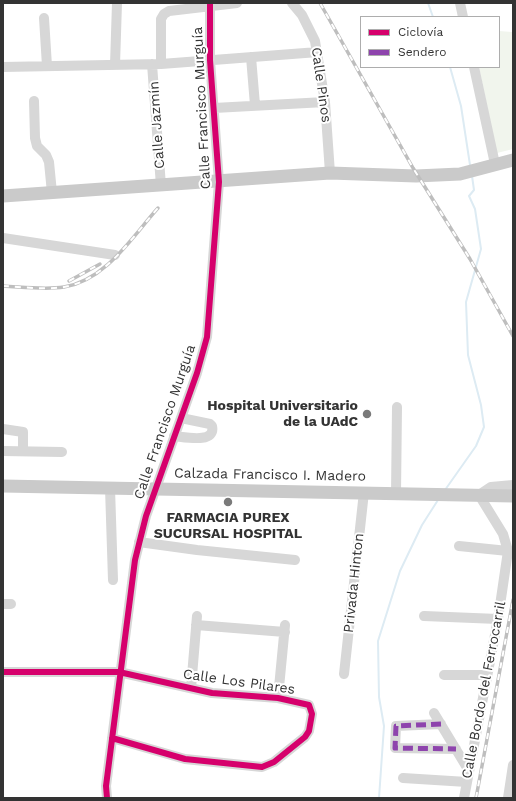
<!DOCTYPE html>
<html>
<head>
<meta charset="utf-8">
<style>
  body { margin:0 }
  #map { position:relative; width:516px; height:801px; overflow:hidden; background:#fff; font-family:"Work Sans",sans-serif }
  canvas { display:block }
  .frame { position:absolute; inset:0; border:4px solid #333; pointer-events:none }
  .legend { position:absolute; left:360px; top:16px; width:140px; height:52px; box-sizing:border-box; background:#fff; border:1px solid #adadad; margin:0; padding:5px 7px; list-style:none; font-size:12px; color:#333 }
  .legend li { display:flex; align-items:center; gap:8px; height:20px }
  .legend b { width:20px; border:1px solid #adadad }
</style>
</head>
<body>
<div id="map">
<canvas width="516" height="801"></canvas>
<div class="frame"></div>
<ul class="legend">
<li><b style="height:5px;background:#d6006c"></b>Ciclovía</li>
<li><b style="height:5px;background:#8e44ad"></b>Sendero</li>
</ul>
</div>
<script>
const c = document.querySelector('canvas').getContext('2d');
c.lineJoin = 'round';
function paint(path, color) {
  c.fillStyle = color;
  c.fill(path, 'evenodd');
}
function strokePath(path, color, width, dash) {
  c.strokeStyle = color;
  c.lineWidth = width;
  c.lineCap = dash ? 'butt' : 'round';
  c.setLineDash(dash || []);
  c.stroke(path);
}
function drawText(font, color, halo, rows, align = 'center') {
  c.font = font + ' "Work Sans",sans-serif';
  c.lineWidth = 4;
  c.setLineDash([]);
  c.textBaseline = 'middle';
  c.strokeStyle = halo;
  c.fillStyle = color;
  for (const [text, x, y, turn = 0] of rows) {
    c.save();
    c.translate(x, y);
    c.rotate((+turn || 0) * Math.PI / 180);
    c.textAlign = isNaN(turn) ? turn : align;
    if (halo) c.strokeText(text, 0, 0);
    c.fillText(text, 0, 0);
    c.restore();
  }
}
const green = new Path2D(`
  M513,27V149L497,153L479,67H499V31L512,32Z`);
const stream = new Path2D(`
  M428,3L433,17
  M450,67L461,106L470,165
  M445,490L476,446L484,427L481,405L468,355L466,302L481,249L475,209L469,196L474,190L472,176
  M379,798L384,726L379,697L378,641L400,571L422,525L438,500`);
const minor = new Path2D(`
  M292,3L302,15L315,41L325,102L330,173
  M460,3L463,17
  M44,18L47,66
  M251,57L255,105
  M152,64L161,186
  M161,64V19L164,14L169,11L237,3
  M115,65L117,3
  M3,67L161,64L318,52
  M474,67L495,164
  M34,101L35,138L37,146L46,155L49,162L52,193
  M214,108L325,102
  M3,238L115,255
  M3,429L23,432V451
  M174,436C185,437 216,444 212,426L210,424L181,418
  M3,451L62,452
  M110,488L113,580
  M396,494L397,407
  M139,542L197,550L295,560
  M459,546L508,551
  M3,604H11
  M424,616L498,619
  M196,625L285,632
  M3,672H119L212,693L278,698L309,705L312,714L309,731L305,737L274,762L262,767L185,759L112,738
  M344,674L364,492
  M444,675H487
  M191,688L197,616
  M278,698L285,625
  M434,713L469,771
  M441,724L396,726L395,748L456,749
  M403,778L467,782
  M107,798L106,786L135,560L146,516L197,373L207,337L219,182L210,60V3
  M464,798L498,619L508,551L503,534L479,495L491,487L513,485
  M508,798L513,765`);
const major = new Path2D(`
  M3,196L330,173L416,176L460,174L513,160
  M3,486L513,496`);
const rail = new Path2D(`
  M320,3L413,168L470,259L513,336
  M69,281L100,264
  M3,286C23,287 45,290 64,287C106,280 132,237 158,208
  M476,798L513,600`);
const quiet = new Path2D(`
  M441,724L396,726L395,748L456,749`);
const cycleway = new Path2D(`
  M3,672H119L212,693L278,698L309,705L312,714L309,731L305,737L274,762L262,767L185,759L112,738
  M107,798L106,786L135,560L146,516L197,373L207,337L219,182L210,60V3`);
const markers = [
  [367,414,5,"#7a7a7a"],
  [228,502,5,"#7a7a7a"]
];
const streetNames = [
  ["Calle Pinos",321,85,82],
  ["Calle Francisco Murguía",202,108,-93],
  ["Calle Jazmín",157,125,-94],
  ["Calle Francisco Murguía",165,422,-71],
  ["Calzada Francisco I. Madero",270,475,1],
  ["Privada Hinton",354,583,-84],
  ["Calle Los Pilares",239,682,8],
  ["Calle Bordo del Ferrocarril",484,690,-79]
];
const poiNames = [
  ["Hospital Universitario",358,406],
  ["de la UAdC",358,422],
  ["FARMACIA PUREX",228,518,"center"],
  ["SUCURSAL HOSPITAL",228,534,"center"]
];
paint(green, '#f1f5ed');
strokePath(stream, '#ddebf3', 2);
strokePath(minor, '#d7d7d7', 10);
strokePath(major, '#cacaca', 13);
strokePath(rail, '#bebebe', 3.5);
strokePath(rail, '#fff', 2, [6]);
strokePath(quiet, '#8e44ad', 5, [10, 5]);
strokePath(cycleway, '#d6006c', 6);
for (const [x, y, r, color] of markers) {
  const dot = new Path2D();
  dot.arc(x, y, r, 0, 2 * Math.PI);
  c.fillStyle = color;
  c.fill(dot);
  strokePath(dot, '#fff', 1.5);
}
drawText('14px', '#333', '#fff', streetNames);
drawText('bold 14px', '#333', '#fff', poiNames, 'right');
</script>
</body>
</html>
